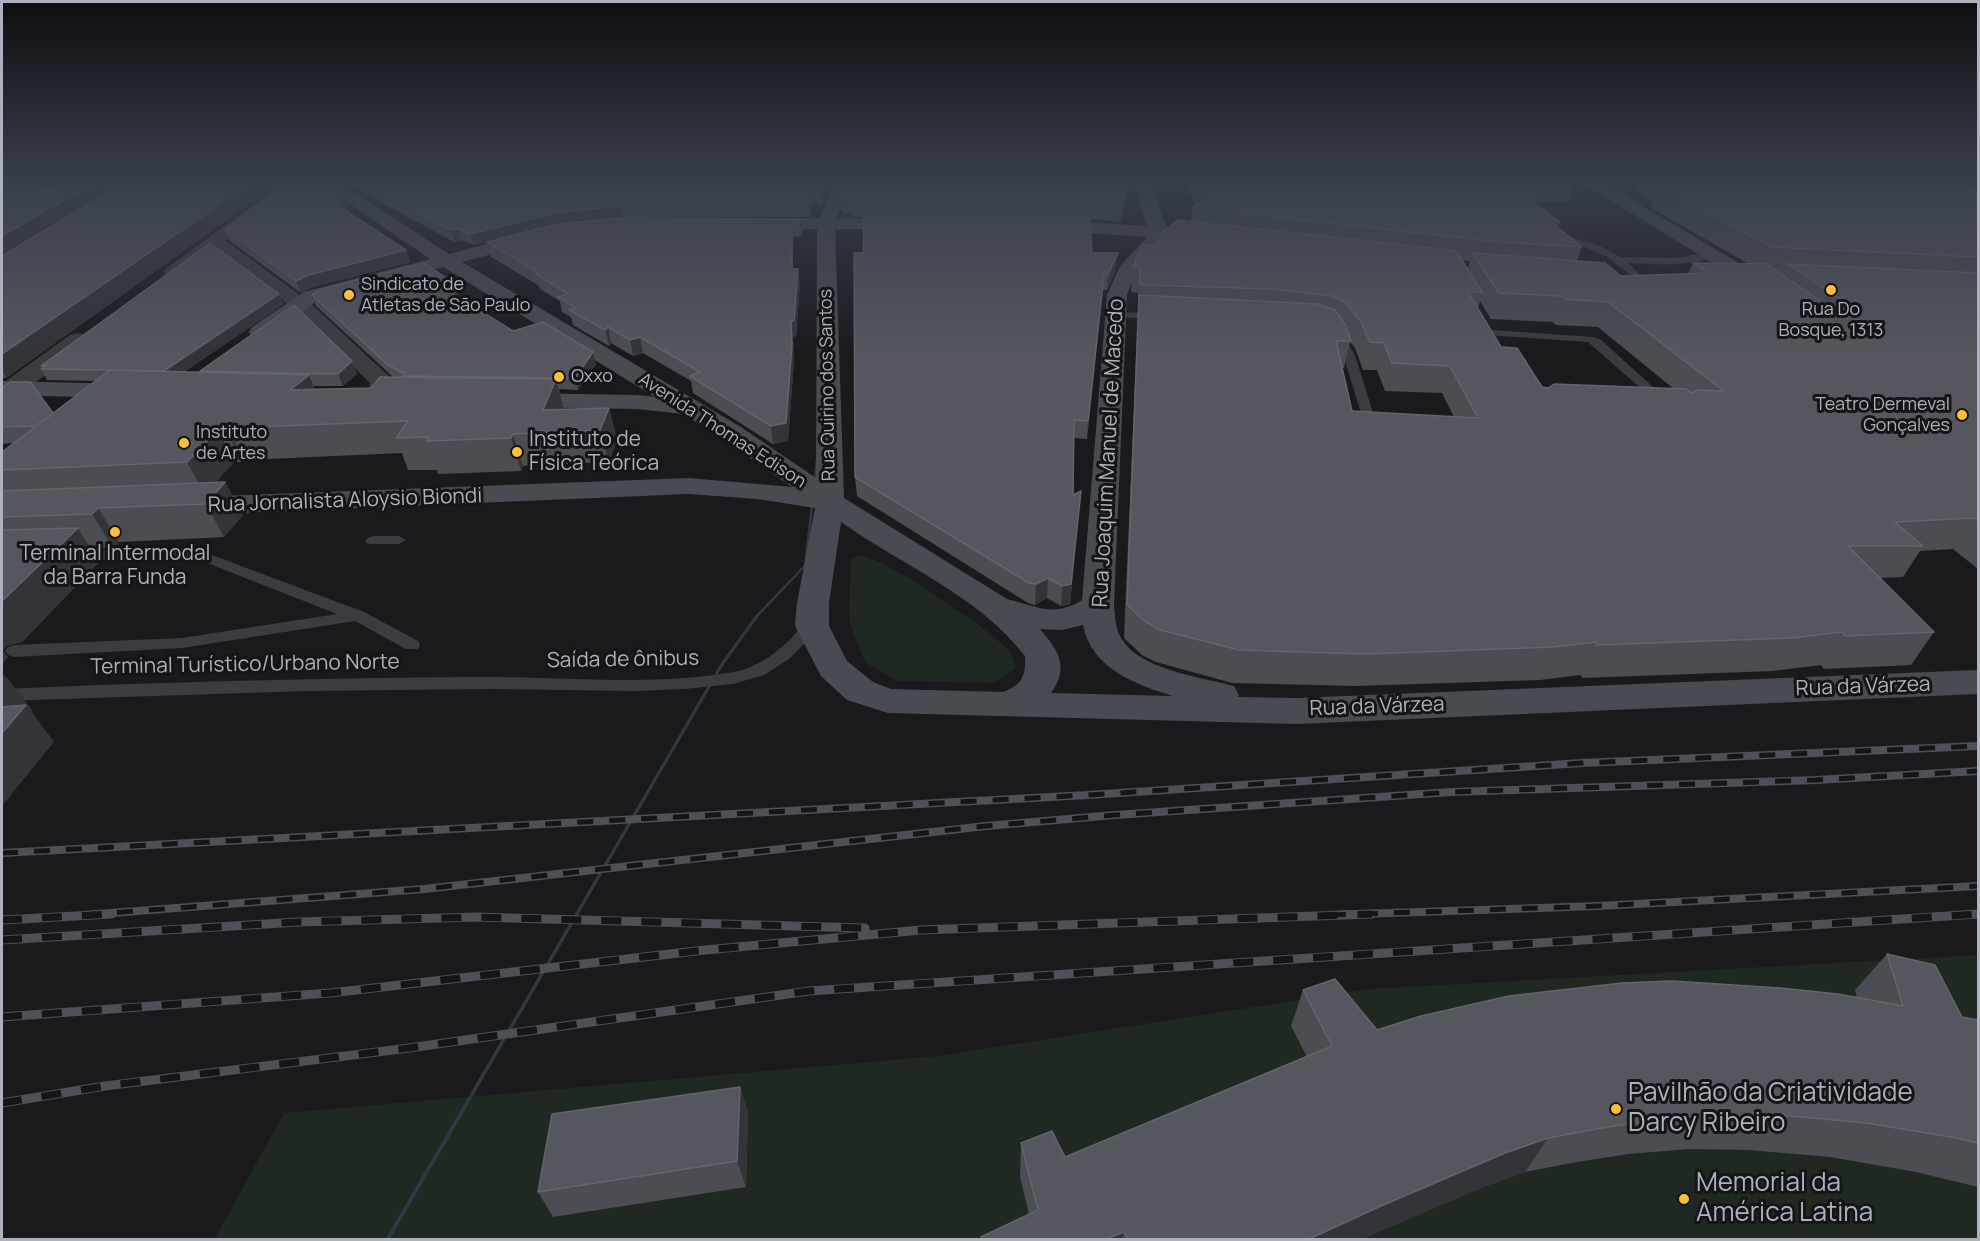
<!DOCTYPE html>
<html>
<head>
<meta charset="utf-8">
<style>
  body { margin:0 }
  #map { position:relative; width:1980px; height:1241px; overflow:hidden; background:#1a1a1d; font-family:Manrope,sans-serif }
  canvas { display:block }
  .frame { position:absolute; inset:0; border:3px solid #acb1bd; pointer-events:none }
</style>
</head>
<body>
<div id="map">
<canvas width="1980" height="1241"></canvas>
<div class="frame"></div>
</div>
<script>
const c = document.querySelector('canvas').getContext('2d');
c.lineJoin = 'round';
function paint(path, color) {
  c.fillStyle = color;
  c.fill(path, 'evenodd');
}
function strokePath(path, color, width, dash) {
  c.strokeStyle = color;
  c.lineWidth = width;
  c.lineCap = dash ? 'butt' : 'round';
  c.setLineDash(dash || []);
  c.stroke(path);
}
function drawText(font, color, halo, rows, align = 'center') {
  c.font = font + ' Manrope,sans-serif';
  c.lineWidth = 6;
  c.setLineDash([]);
  c.textBaseline = 'middle';
  c.strokeStyle = halo;
  c.fillStyle = color;
  for (const [text, x, y, turn = 0] of rows) {
    c.save();
    c.translate(x, y);
    c.rotate((+turn || 0) * Math.PI / 180);
    c.textAlign = isNaN(turn) ? turn : align;
    if (halo) c.strokeText(text, 0, 0);
    c.fillText(text, 0, 0);
    c.restore();
  }
}
const green = new Path2D(`
  M862,556L877,561L911,579L980,626L1011,651L1016,668L993,683L899,681L881,672L865,662L853,633L849,618L851,558Z
  M1978,955V1239L214,1240L284,1113L938,1056L1370,989Z`);
const water = new Path2D(`
  M825,222V395L807,565L759,616L724,664L390,1239L385,1240L721,663L755,616L804,565L823,395Z`);
const lane = new Path2D(`
  M1179,182H1215L1211,184Z
  M1558,229L1573,238L1600,246L1620,257L1677,258L1713,251L1718,254C1698,268 1652,264 1628,263L1646,280L1641,283L1607,257L1593,250L1567,242L1553,232Z
  M1115,312L1159,313L1164,316L1159,319L1111,317V313Z
  M1336,330L1340,331L1355,355L1379,432L1378,435H1368L1367,432L1343,355L1330,333Z
  M1491,330L1594,337L1601,340L1671,403L1669,406H1661L1588,342L1487,335V331Z
  M373,536H399L406,540L399,544H368L365,541L368,538Z
  M186,548L212,555L364,612L418,641L420,645L418,649H406L355,621L182,648L14,657L8,655L5,651L8,647L14,645L182,638L337,614L202,561L186,558L71,560L63,555L71,550Z
  M812,621L818,622L820,626L818,630L789,659L764,675L733,684L685,689L637,691L491,689L307,691L2,701V689C161,682 320,678 479,677C563,676 651,687 734,672C753,668 770,658 785,644C794,637 801,624 812,621Z`);
const street = new Path2D(`
  M284,182H303L226,241L307,300L390,377L394,382L387,402L378,404L369,402L366,397L370,383L293,308L218,251L214,250L180,275H166L163,271Z
  M78,333L86,335L89,340L86,345L21,393L12,395L3,393L2,386L3,383L70,335Z`);
const secondary = new Path2D(`
  M318,182H338L449,254L531,232L538,234L540,238L538,242L462,262L741,427L816,478L817,229L759,228L753,227L750,223L753,219L759,218H819L835,182H851L837,218L908,219L914,220L917,224L914,228L908,229H835L844,498L1007,599C1036,606 1054,618 1082,600L1107,295L1120,266L1147,237L1047,230L1041,229L1038,225L1041,221L1047,220L1146,226L1135,182H1151L1167,228L1214,235L1216,239L1214,243L1207,245L1165,239L1136,272L1127,295L1114,604C1115,614 1115,627 1120,636C1137,670 1202,677 1234,686L1239,695L1238,697L1297,698L1978,670V694L1297,724L888,713L847,700L821,676L795,626L797,603L815,508L757,499L689,494L194,515L184,512L180,506L184,500L194,497L689,478L792,487L723,439L683,414L637,409L518,407L509,405L506,400L509,395L518,393L637,395L655,397L443,267L318,300L268,337L260,339L252,337L249,332L252,327L304,292L430,259ZM841,522C903,566 978,595 1025,656C1026,676 1022,685 1003,692L891,689L873,682L847,661L829,626V603ZM1083,625C1091,668 1136,685 1173,696L1051,693C1070,667 1058,650 1040,629L1062,630Z
  M1581,182H1602L1759,275L1762,279L1759,283H1745Z
  M2,381L127,384L136,386L139,391L136,396L127,398L2,395Z`);
const primary = new Path2D(`
  M2,182H25L23,185L2,190Z`);
const railFar1 = new Path2D(`
  M2,853L1088,795L1582,763L1978,746
  M85,915L424,889L986,826L1115,815L1452,792L1816,780L1978,771
  M1330,915L1598,906L1978,886
  M1955,915L1978,914`);
const rail = new Path2D(`
  M2,920L112,914
  M2,940L299,922L476,917L865,928
  M2,1017L330,993L705,950L921,930L1372,914
  M2,1103L105,1086L409,1048L809,991L1978,914`);
const wall = new Path2D(`
  M122,182L123,184L126,182H280L6,378H2V186L49,189Z
  M344,182H830V187L822,206L815,203L810,217H623L558,224L474,245L462,240L454,242Z
  M1187,182H1575L1568,202H1535L1560,222L1558,227L1582,247L1577,260L1621,276L1688,274L1693,263H1747L1651,208L1653,203L1636,189L1638,182H1961L1978,192V569L1953,549L1920,551L1903,577L1879,578L1934,632L1911,665L1824,669L1821,665L1773,671L1582,678L1581,675L1540,680L1355,686L1232,683L1156,662L1142,655L1124,638L1138,310V293L1131,292L1133,267L1155,246L1191,222L1192,208L1195,206L1187,185ZM1462,260L1470,261L1468,269ZM1480,301L1491,319L1553,322L1556,325L1598,327L1674,389L1542,387L1501,347L1478,308ZM1350,342L1355,348L1363,370H1377L1385,391L1442,393L1454,417L1352,411L1342,368H1344Z
  M1126,188L1125,202L1120,222L1083,218L1092,253L1116,269L1107,290H1103L1087,439L1074,438L1073,495L1081,491L1070,604L1061,606L1047,598L1035,605L1028,603L857,496L855,477L863,253L1081,218L856,217L842,212L841,198Z
  M348,205L345,210L406,250L410,262L313,287L301,293L230,241L225,230Z
  M802,219L803,232L802,236L793,237V269L800,283L796,336L793,337L794,360L788,441L773,444L693,393L691,381L643,353L633,356L611,343L609,346L573,325L571,317L562,312L560,301L540,289L538,285L491,257L487,242Z
  M456,294L457,297L513,331L596,364L578,390L559,389L564,410L609,408L617,440L609,462L523,466L521,471L438,474L437,470H408L402,453L244,460L242,462H234L216,482H225L243,515L224,537L119,542L113,548H91L99,562L22,642L6,646L3,651L8,657L2,664V452L13,443L2,444V388L53,413L96,381L47,380L41,369L43,368L41,366L284,304L184,372H201L200,371L352,361L357,374L343,386H313L315,389L371,388L393,377L316,306L312,295L458,294Z
  M1887,954L1962,1017L1978,1020V1187L1916,1172L1830,1157L1748,1150L1690,1149L1628,1154L1571,1163L1525,1172L1483,1187L1362,1239H981V1237L1029,1214L1020,1177L1021,1143L1065,1157L1307,1057L1291,1026L1303,990L1377,1030L1857,998L1855,990Z
  M740,1087L748,1113L746,1187L553,1217L538,1192Z`);
const shadedWall = new Path2D(`
  M95,182H122L124,185L2,258V236Z
  M252,182H280L6,378L2,370V354Z
  M827,182H830V187L822,206L821,195Z
  M1126,188L1125,202L1120,222L1121,207Z
  M814,193L815,203L810,217L808,206Z
  M344,194L348,205L341,216L337,205Z
  M620,206L623,217L558,224L474,245L470,234L556,213Z
  M802,219L803,232L802,236L800,223Z
  M792,223L793,237V284L792,269Z
  M458,229L462,240L454,242L451,230Z
  M406,250L410,262L313,287L301,293L296,281L309,275Z
  M1118,253L1116,269L1107,290L1108,275Z
  M798,269L800,283L796,336L793,337L794,360L788,441L773,444L771,426L791,321Z
  M1104,274L1103,290L1087,439L1088,421Z
  M454,283L458,294H456L459,303L446,286Z
  M279,294L284,304L168,383L163,372Z
  M608,327L611,343L609,346L605,330Z
  M640,337L643,353L633,356L630,340Z
  M593,352L596,364L578,390L575,378Z
  M352,361L357,374L343,386L338,374Z
  M309,375L322,406L290,390Z
  M556,379L564,410H543Z
  M609,408L617,440L609,462L600,430Z
  M228,428L244,460L242,462L226,430Z
  M218,430L234,462L205,495L187,462Z
  M513,434L523,466L521,471L511,438Z
  M225,482L243,515L224,537L206,504Z
  M1081,491L1070,604L1061,606L1062,586Z
  M98,508L119,542L113,548L92,514Z
  M78,528L99,562L22,642L6,646L3,651L8,657L2,663V601Z
  M1048,578L1047,598L1035,605L1036,584Z
  M5,675L33,711L32,712L54,742L2,806V678Z
  M740,1087L748,1113L746,1187L737,1161Z
  M1548,1138L1525,1172L1483,1187L1362,1239H1309L1381,1206L1505,1153Z
  M1124,1232L1123,1239H1106Z`);
const building = new Path2D(`
  M16,182H28L49,189L62,182H95L2,236V186Z
  M126,182H252L2,354V256Z
  M288,182H326L344,194L337,205L406,250L309,275L296,281L225,230Z
  M359,182H827L821,195L814,193L808,206H620L556,213L470,234L458,229L451,230Z
  M847,182H1124L1126,188L1121,207L1082,203H855L841,198Z
  M1196,182H1520L1535,195H1525L1560,222H1552L1582,247L1501,242L1192,208L1214,189H1199Z
  M1664,182H1961L1978,192V257L1771,247L1659,186H1669Z
  M620,218L802,219L800,223H792V269H798L794,321H791L792,344L786,423L771,426L690,376L700,372L640,337L630,340L608,327L605,330L569,310L576,308L558,297L568,294L536,274L539,273L487,242L557,224Z
  M864,218H1082L1090,219L1092,253H1118L1108,275L1104,274L1088,421L1074,420L1073,495L1081,491L1071,584L1062,586L1048,578L1036,584L1029,583L855,477L854,253H863Z
  M1177,220L1456,251L1482,292H1468L1501,347L1517,348L1542,387L1548,388L1554,384L1686,389L1692,393L1697,390L1724,391L1608,302L1565,299L1562,296L1499,293L1472,253L1605,263L1621,276L1709,273L1693,263L1766,264L1840,314L1847,315L1854,311L1853,308L1788,264L1978,273V521L1974,518L1895,522L1923,546H1848L1934,632L1845,636L1842,632L1792,638L1597,645L1596,642L1554,647L1365,654L1239,650L1160,630L1146,622L1127,605L1139,295L1318,304L1335,310L1345,324L1351,341H1336L1352,411L1478,418L1450,366L1392,363L1384,343L1370,342L1361,322L1345,302L1331,296L1273,289L1140,285V268L1133,267L1140,249L1144,245L1155,246L1165,230Z
  M210,243L279,294L164,371L41,369L47,365L41,366Z
  M424,263L454,283L446,286L456,292L451,293L513,331L543,322L593,352L575,378L403,376L405,374L388,365L312,295L325,288Z
  M294,305L352,361L338,374L200,371Z
  M110,370L309,375L290,390L371,388L380,377L556,379L543,410L609,408L600,430L513,434L511,438L426,441L429,437L396,438L408,421L228,428L226,430H218L187,462L2,470V452Z
  M10,382H30L53,413L36,426L2,427V388Z
  M225,482L206,504L98,508L92,514L2,517V491Z
  M78,528L2,601V530Z
  M26,705L2,733V707Z
  M1887,954L1935,965L1962,1017L1978,1020V1143L1956,1138L1866,1123L1780,1115H1719L1655,1120L1596,1129L1548,1138L1505,1153L1381,1206L1309,1239H1128L1124,1232L1106,1239H982L981,1237L1038,1210L1021,1143L1052,1131L1065,1157L1332,1046L1303,990L1335,979L1377,1030L1421,1016L1509,996L1622,983L1672,981L1780,988L1838,994L1903,1006Z
  M740,1087L737,1161L538,1192L552,1114Z`);
const markers = [
  [1831,290,6,"#ffbf30"],
  [349,295,6,"#ffbf30"],
  [559,377,6,"#ffbf30"],
  [1962,415,6,"#ffbf30"],
  [184,443,6,"#ffbf30"],
  [517,452,6,"#ffbf30"],
  [115,532,6,"#ffbf30"],
  [1616,1109,6,"#ffbf30"],
  [1684,1199,6,"#ffbf30"]
];
const farPoinames = [
  ["Sindicato de",361,285],
  ["Atletas de São Paulo",361,306],
  ["Rua Do",1831,310,"center"],
  ["Bosque, 1313",1831,331,"center"],
  ["Oxxo",571,377],
  ["Teatro Dermeval",1950,405,"right"],
  ["Gonçalves",1950,426,"right"],
  ["Instituto",196,433],
  ["de Artes",196,454]
];
const farStreetnames = [
  ["Rua Quirino dos Santos",828,385,-91],
  ["Avenida Thomas Edison",722,431,33]
];
const poiNames = [
  ["Instituto de",529,440],
  ["Física Teórica",529,464],
  ["Terminal Intermodal",115,554,"center"],
  ["da Barra Funda",115,578,"center"]
];
const streetNames = [
  ["Rua Joaquim Manuel de Macedo",1109,453,-87],
  ["Rua Jornalista Aloysio Biondi",345,501,-2],
  ["Saída de ônibus",623,660,-1],
  ["Terminal Turístico/Urbano Norte",245,665,-1],
  ["Rua da Várzea",1863,687,-2],
  ["Rua da Várzea",1377,707,-2]
];
const nearPoinames = [
  ["Pavilhão da Criatividade",1628,1094],
  ["Darcy Ribeiro",1628,1124],
  ["Memorial da",1696,1184],
  ["América Latina",1696,1214]
];
paint(green, '#1f2921');
paint(water, '#2f3943');
paint(lane, '#3b3c42');
paint(street, '#3b3c42');
paint(secondary, '#494b52');
paint(primary, '#575962');
strokePath(railFar1, '#4e5057', 8);
strokePath(rail, '#4e5057', 9);
strokePath(railFar1, '#151518', 5, [16]);
strokePath(rail, '#151518', 7, [20]);
paint(wall, '#4b4d52');
paint(shadedWall, '#333438');
paint(building, '#56575e');
strokePath(building, '#63656c', 1.5);
const sky = c.createLinearGradient(0, 0, 0, 356);
sky.addColorStop(0, '#0e0e10');
sky.addColorStop(0.51, '#383e4c');
sky.addColorStop(1, '#383e4c00');
c.fillStyle = sky;
c.fillRect(0, 0, 1980, 356);
for (const [x, y, r, color] of markers) {
  const dot = new Path2D();
  dot.arc(x, y, r, 0, 2 * Math.PI);
  c.fillStyle = color;
  c.fill(dot);
  strokePath(dot, '#151518', 2);
}
drawText('18px', '#acb1bd', '#151518', farPoinames, 'left');
drawText('18px', '#acb1bd', '#151518', farStreetnames);
drawText('21px', '#acb1bd', '#151518', poiNames, 'left');
drawText('21px', '#acb1bd', '#151518', streetNames);
drawText('26px', '#acb1bd', '#151518', nearPoinames, 'left');
</script>
</body>
</html>
